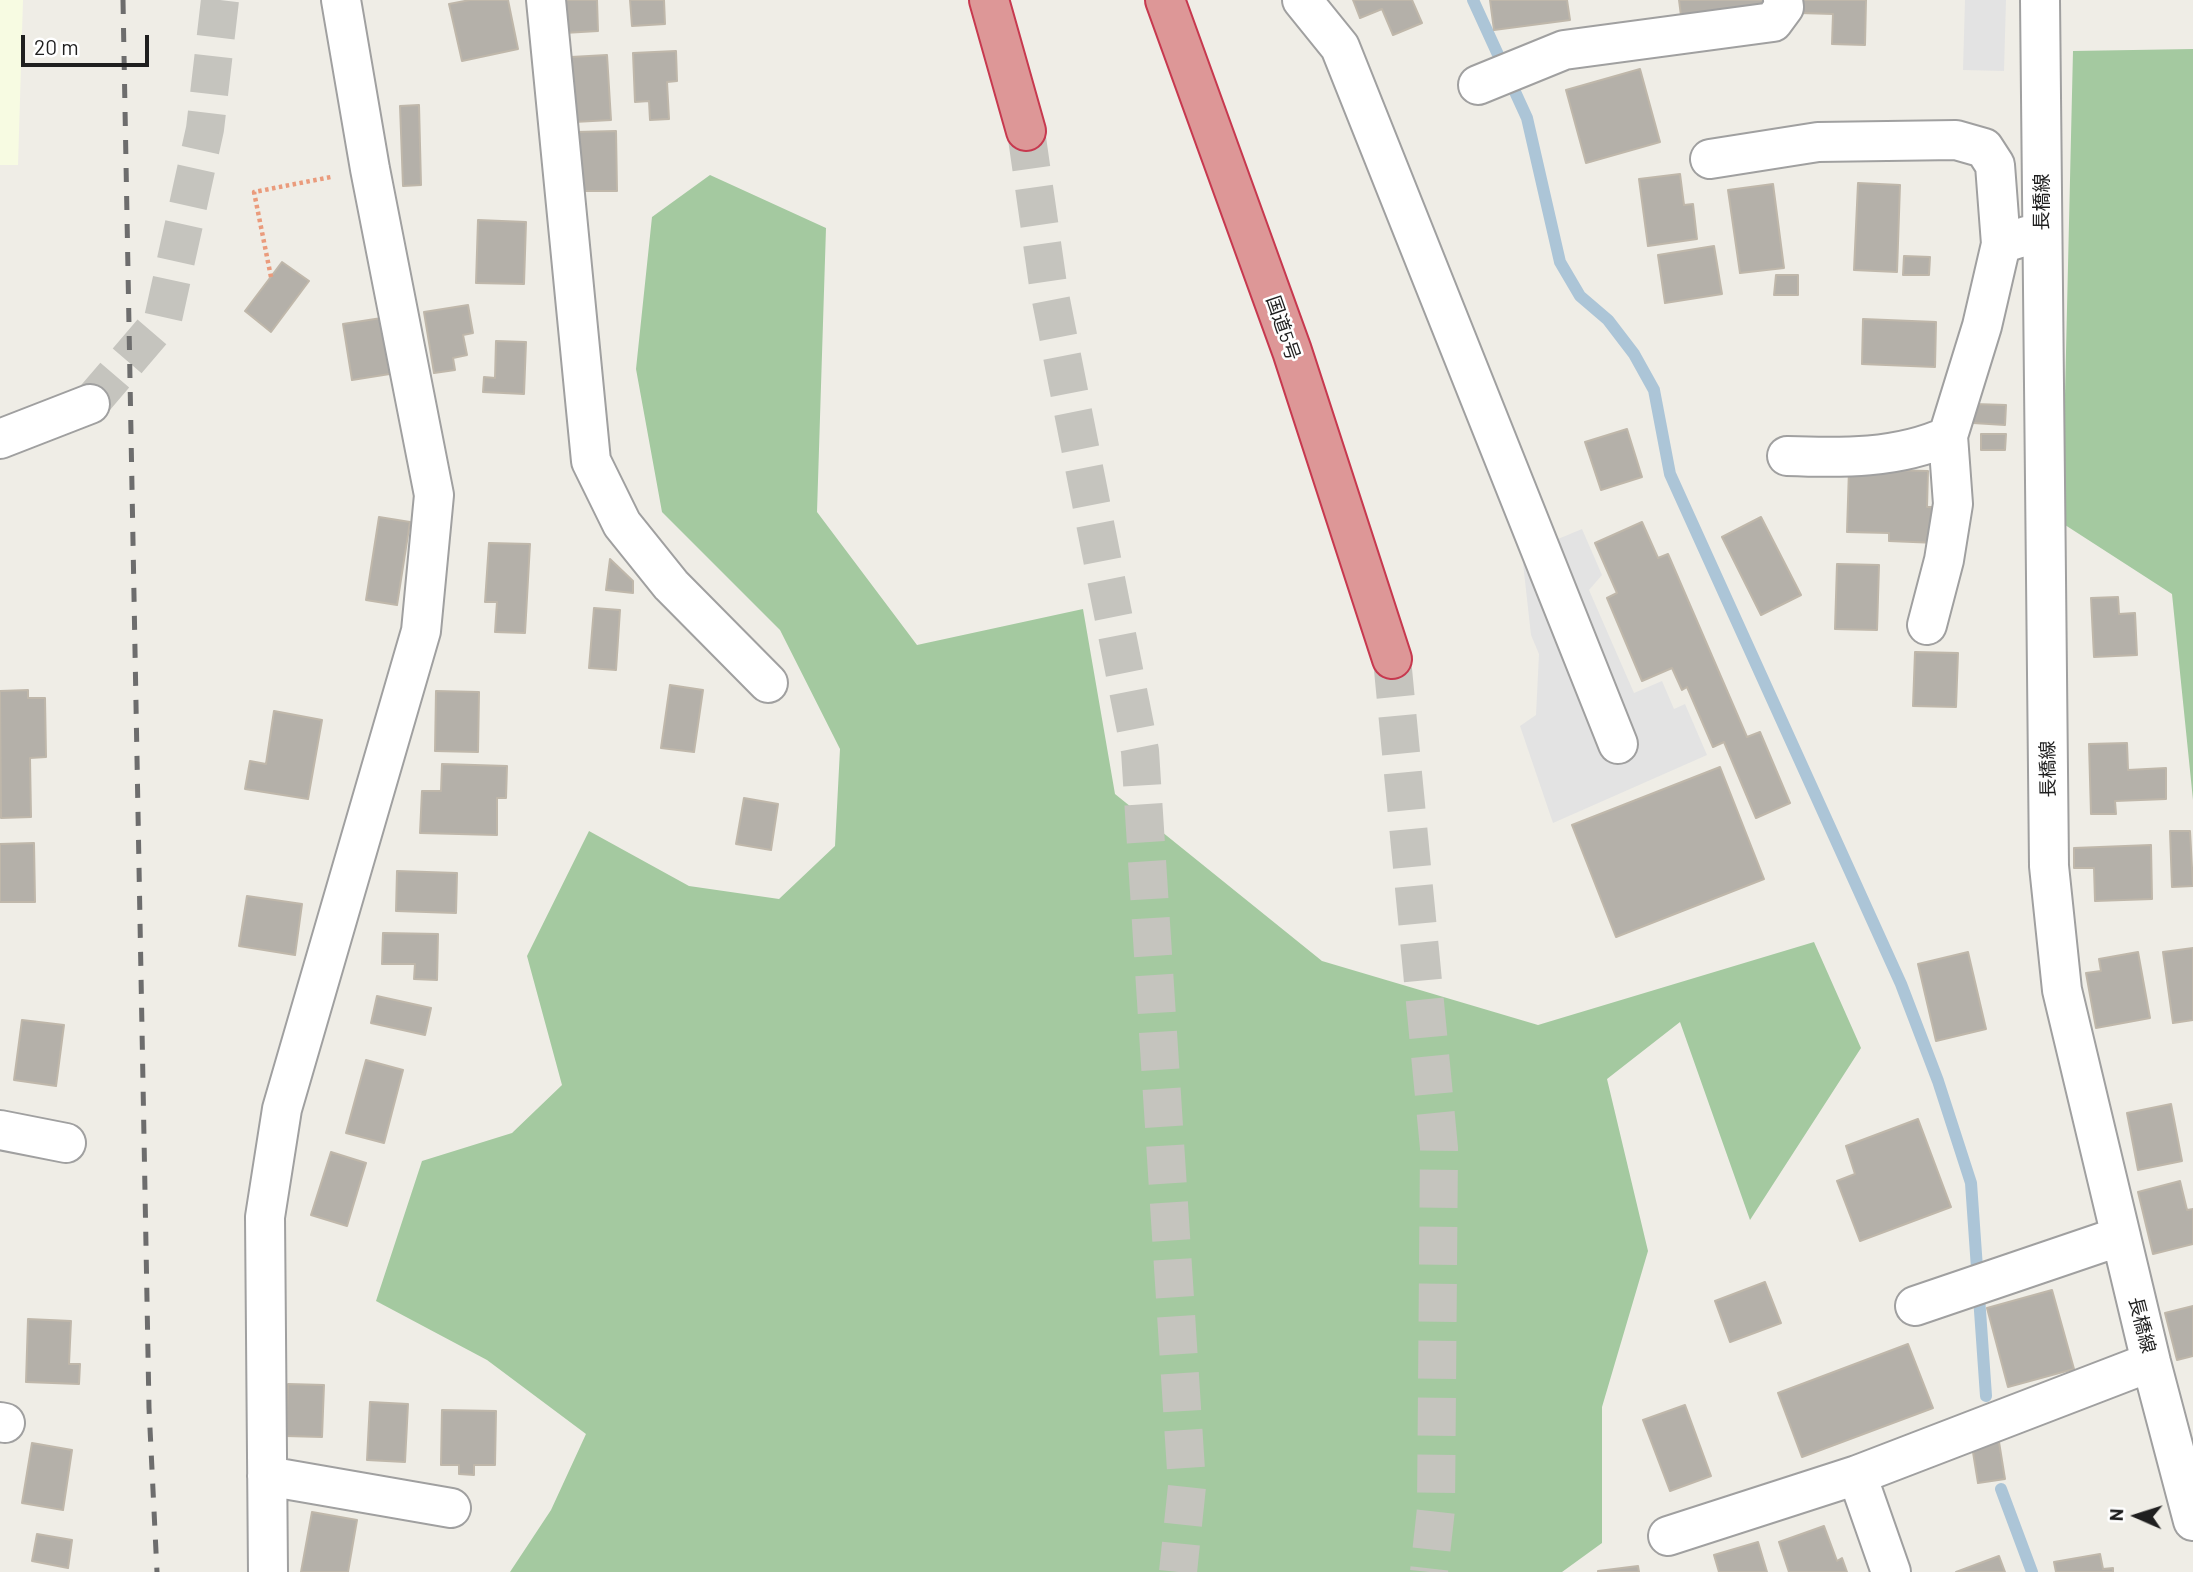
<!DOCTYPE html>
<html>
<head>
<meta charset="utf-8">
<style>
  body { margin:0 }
  #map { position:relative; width:2193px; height:1572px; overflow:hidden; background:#efede6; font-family:Barlow,sans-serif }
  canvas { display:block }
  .north { position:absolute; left:2102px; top:1481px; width:70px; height:70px; -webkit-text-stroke:5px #fff; paint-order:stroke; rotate:273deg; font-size:19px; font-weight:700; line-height:28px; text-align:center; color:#1f1f1f }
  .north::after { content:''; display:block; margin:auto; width:24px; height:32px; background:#1f1f1f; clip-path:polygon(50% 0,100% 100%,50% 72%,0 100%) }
  .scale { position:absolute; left:21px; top:35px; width:128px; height:32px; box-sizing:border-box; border:4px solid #1f1f1f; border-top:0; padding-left:9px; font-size:21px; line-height:24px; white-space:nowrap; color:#1f1f1f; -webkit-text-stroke:5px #fff; paint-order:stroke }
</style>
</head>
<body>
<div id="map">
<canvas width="2193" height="1572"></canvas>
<div class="north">N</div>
<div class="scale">20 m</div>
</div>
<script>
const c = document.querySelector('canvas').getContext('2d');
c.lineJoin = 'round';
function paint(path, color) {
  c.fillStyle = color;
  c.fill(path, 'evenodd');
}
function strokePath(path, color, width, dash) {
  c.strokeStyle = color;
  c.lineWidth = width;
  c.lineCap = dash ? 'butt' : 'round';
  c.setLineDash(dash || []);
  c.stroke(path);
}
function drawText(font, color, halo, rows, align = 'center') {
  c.font = font + ' Barlow,"Noto Sans JP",sans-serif';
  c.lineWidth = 5;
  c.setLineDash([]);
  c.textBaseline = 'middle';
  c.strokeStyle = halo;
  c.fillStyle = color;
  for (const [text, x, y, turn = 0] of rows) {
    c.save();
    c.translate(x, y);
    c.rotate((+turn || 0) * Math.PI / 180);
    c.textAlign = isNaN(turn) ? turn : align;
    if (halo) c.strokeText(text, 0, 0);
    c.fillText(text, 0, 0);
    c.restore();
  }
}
const education = new Path2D(`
  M0,0H23L18,165H0Z`);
const forest = new Path2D(`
  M2193,49V800L2172,594L2062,523L2073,51Z
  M710,175L826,228L817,512L917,645L1083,609L1115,794L1322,961L1538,1025L1814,942L1861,1048L1750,1220L1680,1022L1607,1079L1648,1251L1602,1407V1543L1562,1572H510L551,1510L586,1434L487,1360L376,1301L422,1161L512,1133L562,1085L527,956L589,831L689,886L779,899L835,846L840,749L780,630L662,512L636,369L652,217Z`);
const parking = new Path2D(`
  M1965,0H2006L2004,71L1963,70Z
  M1582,529L1602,575L1589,590L1634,693L1662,681L1674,709L1685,704L1707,755L1553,823L1520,726L1536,715L1539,654L1531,635L1522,554Z`);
const stream = new Path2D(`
  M1473,0L1527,118L1560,262L1580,296L1608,320L1634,354L1654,390L1670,474L1901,984L1938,1081L1971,1183L1986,1396
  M2001,1489L2032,1572`);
const building = new Path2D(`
  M470,0H508L518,49L462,61L449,4Z
  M563,0H597L598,31L564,33Z
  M630,0H664L665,24L632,26Z
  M1353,0H1412L1422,23L1393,35L1382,9L1360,18Z
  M1490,0H1567L1570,20L1494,30Z
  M1679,0H1769L1770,5L1681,16Z
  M1801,0H1866L1865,45L1832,44L1833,14L1800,13Z
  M676,51L677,81L667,82L669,119L650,120L649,101L635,102L633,53Z
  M607,55L611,120L574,122L571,57Z
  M1640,69L1660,142L1586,163L1566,90Z
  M419,105L421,185L403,186L400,106Z
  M616,131L617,191H577L576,132Z
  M1680,174L1684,205L1693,204L1697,239L1648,246L1639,179Z
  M1858,183L1900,185L1897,272L1854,270Z
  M1773,184L1784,268L1740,273L1728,190Z
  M478,220L526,222L524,284L476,283Z
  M1714,246L1722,294L1665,303L1658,255Z
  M1904,256L1930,257L1929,275H1903Z
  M282,262L309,281L271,332L245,311Z
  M1776,275H1798V295H1774Z
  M468,305L473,333L463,335L467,355L453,358L455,370L434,373L424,312Z
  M388,317L396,373L352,380L343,324Z
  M1863,319L1936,322L1935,367L1862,364Z
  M496,341L526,342L524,394L483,392L484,377L495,378Z
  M1974,404L2006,405L2005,425L1973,423Z
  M1627,429L1642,477L1601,490L1585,442Z
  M1981,434H2006L2005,450H1981Z
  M1849,469L1928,471L1927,507H1938L1937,543L1889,541V533L1847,532Z
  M379,517L410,522L397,605L366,600Z
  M1761,517L1801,595L1761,615L1722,537Z
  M1642,522L1658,558L1668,554L1747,737L1760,732L1790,803L1756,818L1724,742L1713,747L1687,687L1682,690L1672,668L1642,681L1607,598L1617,593L1595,543Z
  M489,543L530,544L525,633L495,632L497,602H485Z
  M610,559L633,581V593L606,590Z
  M1837,564L1879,565L1877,630L1835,629Z
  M2118,597L2119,614L2135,613L2137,655L2094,657L2091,598Z
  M594,608L620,610L616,670L589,668Z
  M1915,652L1958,653L1956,707L1913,706Z
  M670,685L703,690L694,752L661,748Z
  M28,690V698H45L46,757L30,758L31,817L1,818L0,691Z
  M436,691L479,692L478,752L435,751Z
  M274,711L322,720L308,799L245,789L250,761L266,764Z
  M2127,743L2128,770L2166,768V799L2115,801L2116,814H2091L2089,744Z
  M442,764L507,766L506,798H497V835L420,833L422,791H441Z
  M1720,767L1764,879L1616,937L1572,825Z
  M744,798L778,804L771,850L736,844Z
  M2170,831H2190L2193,886L2172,887Z
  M34,843L35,902H0V844Z
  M2151,845L2152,899L2095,901L2094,868H2074V848Z
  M397,871L457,873L456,913L396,911Z
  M247,896L302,904L295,955L239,946Z
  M383,933L438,934L437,980L414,979L415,964H382Z
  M2193,948V1020L2173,1023L2163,952Z
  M1968,952L1986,1029L1936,1041L1918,964Z
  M2138,952L2150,1018L2096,1028L2086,973L2101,971L2099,959Z
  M377,996L431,1008L425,1035L371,1023Z
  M22,1020L64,1025L56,1086L14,1080Z
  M366,1060L403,1070L384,1143L346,1133Z
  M2171,1104L2182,1161L2138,1170L2127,1113Z
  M1918,1119L1951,1207L1860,1241L1837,1181L1855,1174L1846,1146Z
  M331,1152L366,1163L347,1226L311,1215Z
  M2180,1181L2187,1210L2193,1209V1244L2153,1254L2138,1192Z
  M1765,1282L1781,1323L1730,1342L1715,1301Z
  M2052,1290L2074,1369L2008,1387L1987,1308Z
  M2193,1306V1356L2177,1360L2165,1313Z
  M28,1319L71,1321L69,1364H80L79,1384L26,1382Z
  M1908,1344L1933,1408L1802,1457L1778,1393Z
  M288,1384L324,1385L322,1437L286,1436Z
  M370,1402L408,1404L405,1462L367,1460Z
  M1685,1405L1711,1476L1670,1491L1643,1420Z
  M442,1410L496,1411L495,1465H474V1475L459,1474V1465H441Z
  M1999,1442L2005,1479L1978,1483L1972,1446Z
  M32,1443L72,1450L63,1510L22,1503Z
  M312,1512L357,1520L348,1572H301Z
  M1824,1526L1837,1561L1842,1558L1847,1572H1789L1779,1542Z
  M37,1534L72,1540L68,1568L32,1561Z
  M1758,1542L1767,1572H1719L1714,1555Z
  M2100,1554L2103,1569L2113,1568V1572H2056L2054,1562Z
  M1999,1556L2005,1572H1956Z
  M1638,1566L1639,1572H1598V1571Z`);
const minorTunnel = new Path2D(`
  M90,404L163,319L205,129L220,0`);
const highwayTunnel = new Path2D(`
  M1026,131L1048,285L1140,751L1187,1486L1178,1572
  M1392,659L1439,1148L1436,1509L1429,1572`);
const path = new Path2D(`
  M271,277L254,192L331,177`);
const minor = new Path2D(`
  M546,0L591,461L622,524L671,585L768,683
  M1302,0L1340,47L1618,744
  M2040,0L2049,866L2062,990L2151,1362L2193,1521
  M1478,85L1564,50L1773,22L1784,7L1783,0
  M1710,159L1818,142L1956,140L1984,148L1995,165L2001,244
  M0,439L90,404
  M1787,456C1841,458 1898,459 1948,436L1982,326L2001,244L2042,231
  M1927,625L1944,560L1953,504L1948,436
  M0,1130L66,1143
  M1915,1306L2121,1236
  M0,1422L5,1423
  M1857,1475L1891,1572
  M267,1476L451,1508
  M1668,1536L1857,1475L2151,1362
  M268,1572L265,1217L282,1109L421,631L434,495L370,169L341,0`);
const highway = new Path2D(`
  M989,0L1026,131
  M1165,0L1292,351L1392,659`);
const rail = new Path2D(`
  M123,0L149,1408L157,1572`);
const streetNames = [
  ["長橋線",2042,202,-90],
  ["国道5号",1283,328,71],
  ["長橋線",2048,769,-91],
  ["長橋線",2142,1325,76]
];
paint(education, '#f7fbe2');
paint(forest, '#a4c9a0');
paint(parking, '#e3e3e3');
strokePath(stream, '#acc5d7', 12);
paint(building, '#b4b0a9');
strokePath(building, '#bfb7aa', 2);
strokePath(minorTunnel, '#c5c4be', 38, [38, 19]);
strokePath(highwayTunnel, '#c5c4be', 38, [38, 19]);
strokePath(minor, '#a0a0a0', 42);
strokePath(highway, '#c7394f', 42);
strokePath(path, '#ea9b7c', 4.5, [3.5, 3.5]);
strokePath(minor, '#fff', 38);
strokePath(highway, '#dd9797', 38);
strokePath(rail, '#6d6d6d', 5, [14, 14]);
drawText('19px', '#1f1f1f', '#fff', streetNames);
</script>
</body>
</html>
